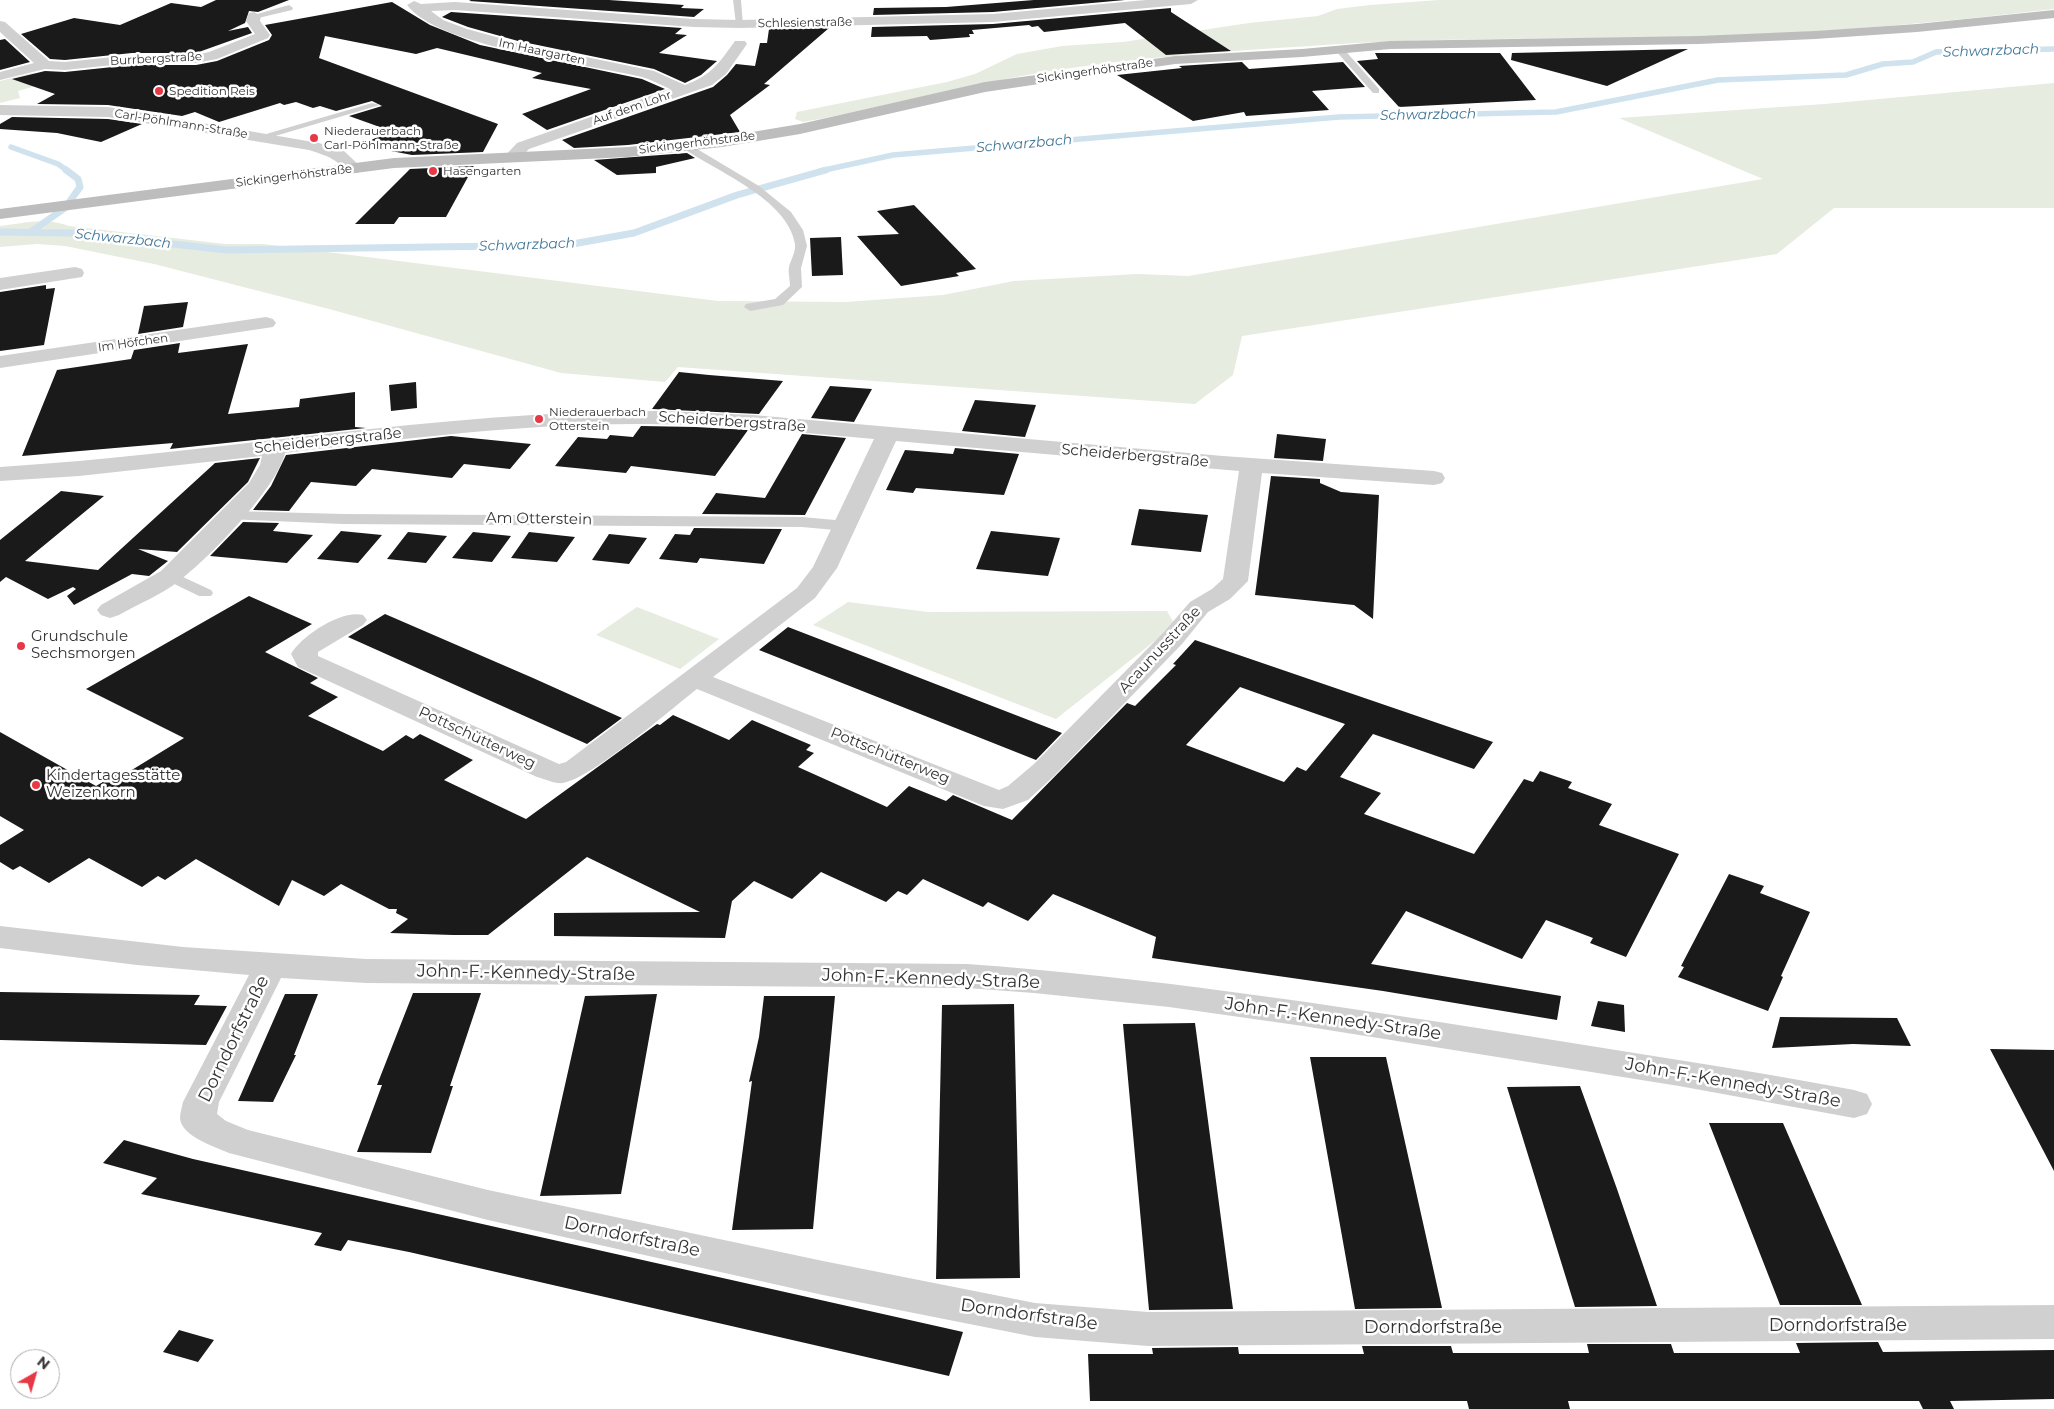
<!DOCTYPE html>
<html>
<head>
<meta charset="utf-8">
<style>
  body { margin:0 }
  #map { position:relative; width:2054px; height:1409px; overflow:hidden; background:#fff; font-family:Montserrat,sans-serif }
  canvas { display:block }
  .north { position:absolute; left:10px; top:1349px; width:50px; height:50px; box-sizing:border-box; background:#fff; border:1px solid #adadad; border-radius:50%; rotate:38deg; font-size:14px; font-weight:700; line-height:20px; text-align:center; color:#333 }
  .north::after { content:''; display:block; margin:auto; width:18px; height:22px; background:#e63946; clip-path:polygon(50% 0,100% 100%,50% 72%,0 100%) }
</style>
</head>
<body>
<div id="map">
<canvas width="2054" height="1409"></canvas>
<div class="north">N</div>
</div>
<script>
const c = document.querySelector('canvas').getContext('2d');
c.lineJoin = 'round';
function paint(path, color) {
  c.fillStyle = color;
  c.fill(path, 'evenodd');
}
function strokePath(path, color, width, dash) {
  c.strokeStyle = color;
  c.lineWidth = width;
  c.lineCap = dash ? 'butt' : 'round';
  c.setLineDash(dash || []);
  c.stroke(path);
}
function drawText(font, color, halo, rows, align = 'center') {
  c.font = font + ' Montserrat,sans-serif';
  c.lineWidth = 5;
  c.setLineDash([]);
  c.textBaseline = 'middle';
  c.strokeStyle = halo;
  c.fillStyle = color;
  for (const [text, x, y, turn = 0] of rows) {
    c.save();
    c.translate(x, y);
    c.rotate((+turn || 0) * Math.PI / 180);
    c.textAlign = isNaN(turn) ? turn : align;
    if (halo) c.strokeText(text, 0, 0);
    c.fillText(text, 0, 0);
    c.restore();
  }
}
const green = new Path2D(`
  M1439,0H2054V9C1943,22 1831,32 1720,36C1583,40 1446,36 1310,46C1223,51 1135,58 1050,71C974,84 900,102 825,118L803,122L795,119L797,112L947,82L975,74L1017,54L1062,46L1123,42L1249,23L1318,16L1337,9L1370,5Z
  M33,73L53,81L18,91L20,98L0,103V81Z
  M2054,83V208H1834L1777,254L1242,336L1233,375L1195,404L678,367L665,382L561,373L329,309L154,264L65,246L37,244L0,247V226C26,223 43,217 69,226L225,244H263L718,301L846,302L943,295L1014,281L1138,274L1188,276L1763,179L1619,118L1825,104Z
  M848,602L928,612L1167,611L1175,625L1056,719L813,625Z
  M637,607L719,639L680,669L596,635Z`);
const streamFar1 = new Path2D(`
  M11,147L58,164L68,171
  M820,171L893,155L1339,117L1556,112L1718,80L1846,75L1883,64L1913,62L1936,52L2054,49`);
const stream = new Path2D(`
  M32,231L65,208L80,187L78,179L66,170
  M0,232L73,233L227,250L567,245L634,233L737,195L826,170`);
const building = new Path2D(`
  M216,0H289L258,12L249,11L245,23L228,31L248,27L252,33L196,53H132L65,60L50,59L21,34L74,18L120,25L171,3L201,7Z
  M471,0H609L684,5L681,8L704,9L694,17L469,1Z
  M1034,0H1125L993,12L873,15L874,8L946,7Z
  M392,2L430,25L480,45L642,79L665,89L547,130L522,114L591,89L532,78L542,73L437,48L416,54L325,36L319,58L498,124L483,152L412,155L360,145L391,131L349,116L382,106L372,101L336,111L320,106L313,108L296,102L284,105L280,103L219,122L195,112L182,116L108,105L37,104L55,94L12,79L45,71L65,72L132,65H196L217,61L269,40L272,35L265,25Z
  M1171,8V12L1231,51L1166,55L1125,23L1044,32L1038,26L1032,27L1029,25L972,30L974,34H969L970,37L930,40L927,36L871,37L872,27L993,24Z
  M451,12L682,28L675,34L687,35L659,53L717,61L701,75L685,83L654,69L518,41L468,27L442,17Z
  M829,28L764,84L770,85L730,115L740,132L628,145L574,148L562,140L713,87L727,75L736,64L755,66L760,43H767L769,29Z
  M5,39L30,62L0,70V40Z
  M1688,49L1607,86L1511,60L1512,53Z
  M1375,53H1500L1536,100L1399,107L1357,61L1378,59Z
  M1242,62L1249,69L1343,62L1365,87L1312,91L1329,110L1246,116L1244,112L1193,121L1117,75L1182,68L1179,66Z
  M12,117L108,119L142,124L101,142L57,133L0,129V124Z
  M687,153L695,158L656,167V173L617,175L594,160Z
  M474,166L446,217H399L394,224H355L410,169Z
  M914,205L976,269L956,273L959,276L901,286L857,236L899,234L877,211Z
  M841,237L843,275L812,276L810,238Z
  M46,285V289L55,288L44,345L0,351V292Z
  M188,302L183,327L138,334L144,306Z
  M180,343L178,353L248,344L228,414L299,407L300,399L355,392V427L366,428L170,449L173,443L22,456L57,370L131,359L134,350Z
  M679,372L709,375L783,381L759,414L652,409Z
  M416,382L417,408L391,411L389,385Z
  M830,386L872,389L854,422L811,418Z
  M975,400L1036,405L1025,437L962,431Z
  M641,426L696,427L748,430L715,476L631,466L626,473L555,466L578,437L607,439L610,435L633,437Z
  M802,434L846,438L805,515L702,514L716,493L765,498Z
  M1277,434L1326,439L1323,461L1274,458Z
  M451,436L531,444L510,469L464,464L452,478L372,469L356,486L311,482L289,511L253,510L271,486L286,455Z
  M955,448L1019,454L1004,495L916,488L913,493L886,490L905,450L953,454Z
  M260,458L248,482L177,552L138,549L168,561L149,576L132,574L74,605L67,596L76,589L73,587L48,599L6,577L0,582V540L61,491L104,496L25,561L98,570L215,463Z
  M1271,476L1320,479V483L1341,492L1379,495L1373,619L1354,605L1255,595Z
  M1139,509L1208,515L1201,552L1131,545Z
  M243,522L279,523L273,531L313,535L287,563L210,556Z
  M694,528L782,529L764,564L700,558L697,563L659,559L675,534L690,535Z
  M341,531L382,535L358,563L317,559Z
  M991,531L1060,538L1048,576L976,569Z
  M408,532L447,536L426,563L387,559Z
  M473,532L511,536L492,562L452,558Z
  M529,532L575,537L557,562L511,558Z
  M609,534L647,538L629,564L592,560Z
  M249,596L312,624L265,652L318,678L310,683L338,697L308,716L383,751L406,735L413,739L420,734L473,760L444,780L526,819L657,724L660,725L673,715L729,740L752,720L811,745L806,750L814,753L798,767L887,807L909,786L946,801L953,795L1012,820L1127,703L1135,706L1176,665L1173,664L1195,640L1493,742L1474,769L1373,734L1340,777L1381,793L1364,814L1474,854L1524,779L1533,782L1540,771L1572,782L1568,788L1612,804L1599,825L1679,854L1626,957L1590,943L1593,938L1546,920L1522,959L1406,911L1371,964L1561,996L1557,1020L1383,991L1152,958L1156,937L1053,894L1028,921L988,902L983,907L923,879L907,895L898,891L886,902L821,872L792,899L754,881L732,901L725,938L554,936V913L700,912L587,857L488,935H453L390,933L408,919L396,913L397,909H389L341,884L324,896L292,880L279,906L196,859L165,880L158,876L142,887L89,858L49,883L20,866L13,870L0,862V845L24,830L0,816V732L96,786L118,773L122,776L184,738L86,689ZM1240,687L1268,697L1345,724L1306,771L1297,767L1284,782L1186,745Z
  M385,614L533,678L622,718L587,744L348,637Z
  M788,627L871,659L1062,733L1036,760L759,650Z
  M1729,874L1764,886L1760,893L1810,912L1781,976L1783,977L1768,1011L1678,977L1684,967L1681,966Z
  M0,992L200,995L194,1005L227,1006L206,1045L0,1040Z
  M413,993H481L450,1086H453L431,1153L357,1152L382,1085H377Z
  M285,994H318L294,1055H296L273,1102L238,1101Z
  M657,994L621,1194L540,1196L585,996Z
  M764,996H835L813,1229L732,1230L752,1081L749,1082L759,1037Z
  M1598,1001L1624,1005L1625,1032L1591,1026Z
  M1014,1004L1020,1278L936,1279L942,1005Z
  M1780,1017L1897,1018L1911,1046L1853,1044L1772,1048Z
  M1195,1023L1233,1309L1149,1310L1123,1024Z
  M1990,1049L2054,1050V1171Z
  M1310,1057H1386L1442,1308L1355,1309Z
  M1580,1086L1617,1189L1657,1306L1575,1307L1507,1087Z
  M1709,1123H1783L1862,1305H1780Z
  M124,1140L193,1159L963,1332L949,1376L409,1252L348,1240L341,1251L314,1245L322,1233L141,1194L157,1178L103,1163Z
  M179,1330L214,1340L198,1362L163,1352Z
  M1878,1342L1883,1352L2054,1350V1399L1950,1401L1954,1409H1923L1919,1401H1568L1570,1409H1469L1467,1401H1090L1088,1354H1153L1152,1348L1238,1347L1239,1354H1364L1362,1346H1451L1453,1353H1589L1587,1344H1671L1674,1353H1800L1796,1343Z`);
const service = new Path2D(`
  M733,0H741L743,26L736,24Z
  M289,5L293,8L292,10L254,19L250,16Z
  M1336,47H1342L1379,89V93H1373L1336,51Z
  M372,103L380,105L265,139L261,140L256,137Z
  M687,143L759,186L791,212L803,230L807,246L801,268L802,287L783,305L750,311L744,307L746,304L775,299L790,286C790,280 788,273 789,267C791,259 796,252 795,244C788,199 717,172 683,148L682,146Z
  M232,511L343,514L802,517L846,521L854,526L846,531L802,527L343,524L227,519L224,516Z
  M170,571L211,590L213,593L211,596H199L164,579L162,576L164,573Z`);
const minor = new Path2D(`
  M1146,0H1198L1191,4L993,22L740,28L694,27L455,10L431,11L443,20L467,29L518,43L654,71L685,85C712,75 719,63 735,41H745L747,44L726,74L712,85L529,149C521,157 517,163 506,161L504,157L517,143L670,89C661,85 652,80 642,77C589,64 438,47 407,5L414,1L421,4L455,2L694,19L740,20L993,14Z
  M254,12L261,16L260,21L270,35L268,38L217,59L196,63H132L65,70L45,69L0,80V72L34,63L0,32V21L5,22L49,61L65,62L132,55H196L209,52L255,34L246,21L249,13Z
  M0,105L108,107L319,143L344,151L362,168L360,172C347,175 343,165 332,159C326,155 317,153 309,150L108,117L0,115Z
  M75,267L82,269L84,273L82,277L0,290V278Z
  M266,317L273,319L276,323L273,327L0,368V356Z
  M664,411L753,415L1223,456L1434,471L1442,473L1445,478L1442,483L1434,485L1262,473L1248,581L1230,599L1208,612L1182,644L1054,776L1028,800L1003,809L984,806L697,689C670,710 592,778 563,783C555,784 545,779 537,777L298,667L291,654C301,636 342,609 363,615L367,620L363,625L318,652V656L559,764L566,762L797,588L813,567L874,439C795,432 716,423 636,424C519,424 401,439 285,453C277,488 208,559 179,581C161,595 138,604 119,615L110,618L101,615L97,610L101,605L161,571L249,483L260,465L262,456L79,476L0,481V467C221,453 441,410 664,411ZM896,441L1239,471L1223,579L1212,589L1190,602L1164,632L1034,764L1008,786L999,790L713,677L815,598L837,568Z
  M0,926L183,947L366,959L967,964C1147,977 1325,1004 1503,1032C1620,1051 1737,1068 1854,1090L1867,1094L1872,1104L1867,1114L1854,1118L1679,1086L1303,1026L1169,1007L1034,993L967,988L366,983L281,978L219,1102L217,1114L226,1121L248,1130L488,1190L823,1261L1035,1303L1148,1312L2054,1305V1339L1148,1346L1035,1337L823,1295L488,1220L229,1153C215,1147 181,1136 180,1118C180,1113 182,1107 183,1102L249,975L137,965L0,948Z`);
const secondary = new Path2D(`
  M2054,10V18L1917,32L1815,39L1699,44L1390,49L1302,57L1175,64L985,92L800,134L722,147L628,157L394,168L0,219V209L394,158L628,147L722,137L800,124L985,82L1175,56L1302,49L1390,41L1699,36L1815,31L1917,24Z`);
const markers = [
  [159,91,5,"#e63946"],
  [314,138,5,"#e63946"],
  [433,171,5,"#e63946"],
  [539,419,5,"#e63946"],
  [21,646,5,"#e63946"],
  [36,785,5,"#e63946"]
];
const farStreetnames = [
  ["Schlesienstraße",805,23,-1],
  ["Im Haargarten",542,52,12],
  ["Burrbergstraße",156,59,-3],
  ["Sickingerhöhstraße",1095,71,-8],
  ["Auf dem Lohr",632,108,-19],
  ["Carl-Pöhlmann-Straße",181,124,9],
  ["Sickingerhöhstraße",697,143,-7],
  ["Sickingerhöhstraße",294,176,-7],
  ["Im Höfchen",133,343,-8]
];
const farPoinames = [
  ["Spedition Reis",169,91],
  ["Niederauerbach",324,131],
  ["Carl-Pöhlmann-Straße",324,145],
  ["Hasengarten",443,171],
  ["Niederauerbach",549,412],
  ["Otterstein",549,426]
];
const farWaternames = [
  ["Schwarzbach",1991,51,-2],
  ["Schwarzbach",1428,115,-1],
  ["Schwarzbach",1024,144,-5],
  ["Schwarzbach",123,239,6],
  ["Schwarzbach",527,245,-2]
];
const streetNames = [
  ["Scheiderbergstraße",732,422,4],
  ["Scheiderbergstraße",328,441,-6],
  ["Scheiderbergstraße",1135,456,5],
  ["Am Otterstein",539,519,1],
  ["Acaunusstraße",1160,650,-47],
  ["Pottschütterweg",477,738,25],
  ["Pottschütterweg",890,756,22]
];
const poiNames = [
  ["Grundschule",31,637],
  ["Sechsmorgen",31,654],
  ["Kindertagesstätte",46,776],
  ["Weizenkorn",46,793]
];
const nearStreetnames = [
  ["John-F.-Kennedy-Straße",526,973,1],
  ["John-F.-Kennedy-Straße",931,979,2],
  ["John-F.-Kennedy-Straße",1333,1019,8],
  ["Dorndorfstraße",234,1039,-64],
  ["John-F.-Kennedy-Straße",1733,1083,10],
  ["Dorndorfstraße",632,1237,12],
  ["Dorndorfstraße",1029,1315,8],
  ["Dorndorfstraße",1838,1326],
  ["Dorndorfstraße",1433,1328]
];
paint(green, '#e6ecdf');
strokePath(streamFar1, '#cfe2ee', 5.5);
strokePath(stream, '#cfe2ee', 7);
paint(building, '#1a1a1a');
paint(service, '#d0d0d0');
paint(minor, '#d0d0d0');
paint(secondary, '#bdbdbd');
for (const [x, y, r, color] of markers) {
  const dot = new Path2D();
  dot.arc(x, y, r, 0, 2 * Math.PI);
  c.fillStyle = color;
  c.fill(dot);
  strokePath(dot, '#fff', 2);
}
drawText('12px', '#333', '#fff', farStreetnames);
drawText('12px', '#333', '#fff', farPoinames, 'left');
drawText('italic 14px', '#3f7597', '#fff', farWaternames);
drawText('15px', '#333', '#fff', streetNames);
drawText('15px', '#333', '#fff', poiNames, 'left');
drawText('18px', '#333', '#fff', nearStreetnames);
</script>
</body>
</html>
